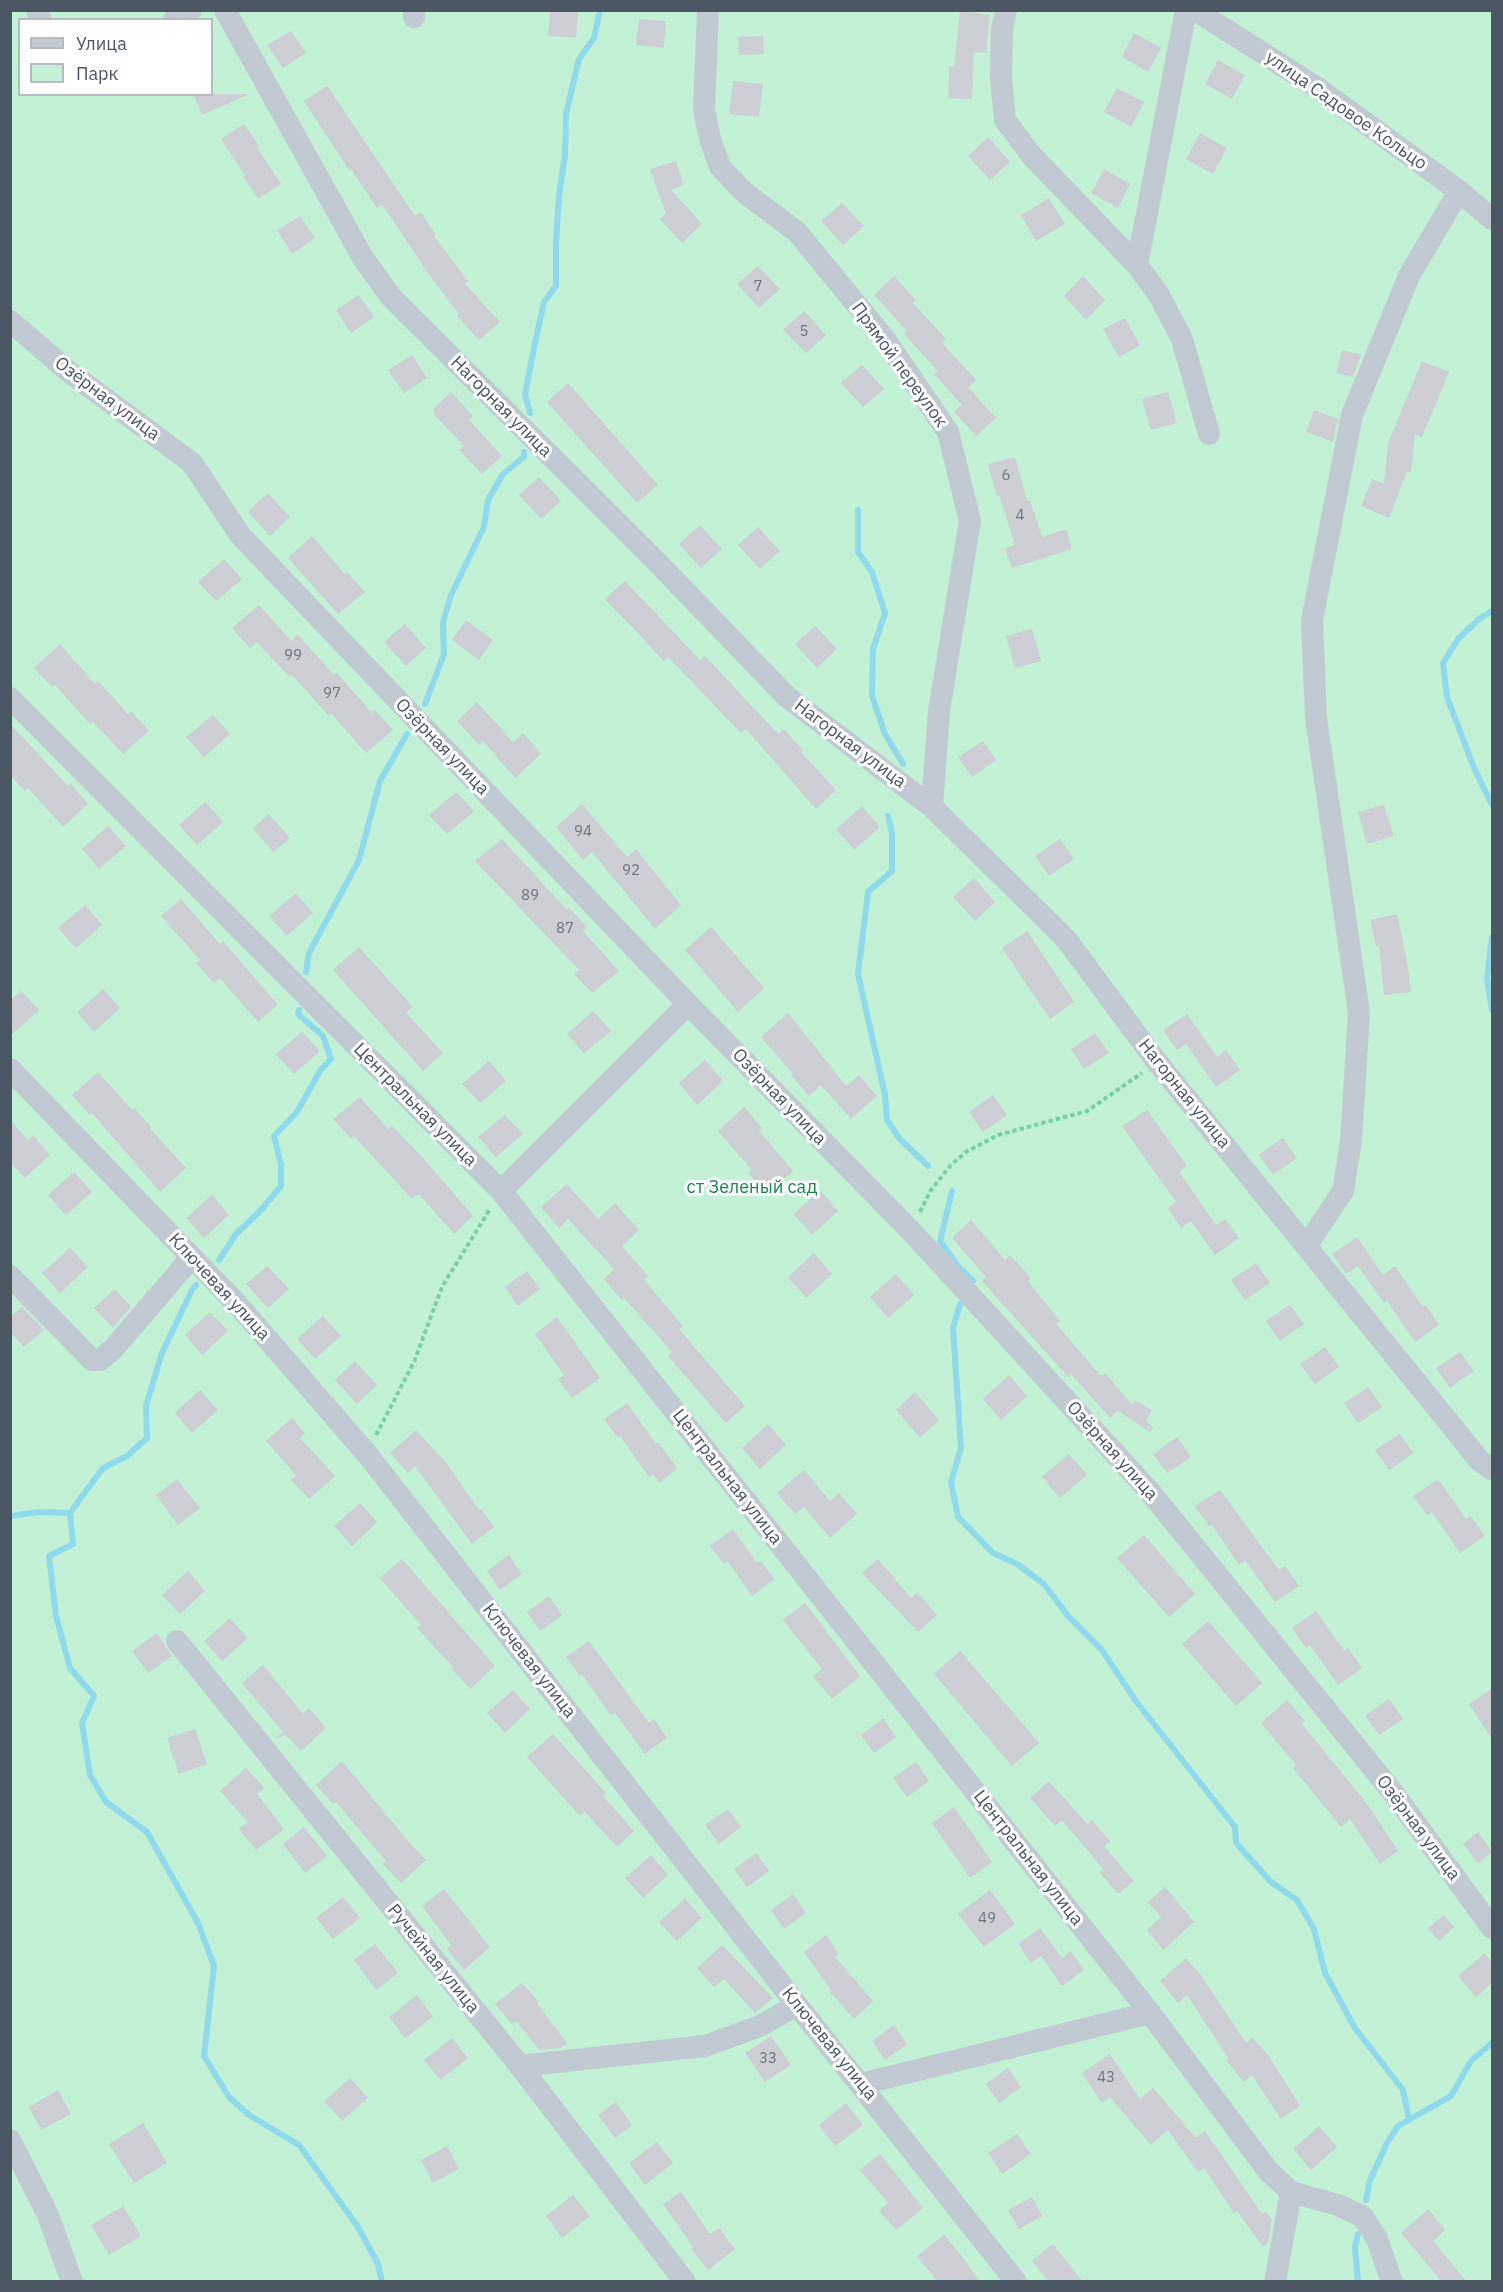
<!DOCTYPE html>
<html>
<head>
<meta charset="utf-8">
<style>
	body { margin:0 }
	#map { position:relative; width:1503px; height:2292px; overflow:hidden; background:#f5f3f3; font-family:"IBM Plex Sans",sans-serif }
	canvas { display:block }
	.frame { position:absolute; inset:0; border:12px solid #4a5661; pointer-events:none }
	.legend { position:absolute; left:18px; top:18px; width:195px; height:78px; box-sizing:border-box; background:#fff; border:2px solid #b7bbc0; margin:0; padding:8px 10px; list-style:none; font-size:18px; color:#4a5661 }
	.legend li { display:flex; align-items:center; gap:12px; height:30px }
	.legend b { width:30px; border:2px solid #b7bbc0 }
</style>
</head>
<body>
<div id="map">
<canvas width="1503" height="2292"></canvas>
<div class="frame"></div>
<ul class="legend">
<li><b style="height:8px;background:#c1cad2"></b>Улица</li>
<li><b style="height:16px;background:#c3f1d5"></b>Парк</li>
</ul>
</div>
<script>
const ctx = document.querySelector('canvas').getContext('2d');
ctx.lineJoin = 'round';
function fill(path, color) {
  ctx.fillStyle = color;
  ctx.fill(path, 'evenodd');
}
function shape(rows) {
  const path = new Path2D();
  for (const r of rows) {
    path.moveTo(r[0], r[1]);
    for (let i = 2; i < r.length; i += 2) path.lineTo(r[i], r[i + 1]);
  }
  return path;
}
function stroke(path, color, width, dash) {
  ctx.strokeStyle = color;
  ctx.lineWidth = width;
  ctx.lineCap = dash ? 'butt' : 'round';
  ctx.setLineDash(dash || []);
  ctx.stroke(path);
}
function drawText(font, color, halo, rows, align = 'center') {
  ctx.font = font + ' "IBM Plex Sans",sans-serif';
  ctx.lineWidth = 6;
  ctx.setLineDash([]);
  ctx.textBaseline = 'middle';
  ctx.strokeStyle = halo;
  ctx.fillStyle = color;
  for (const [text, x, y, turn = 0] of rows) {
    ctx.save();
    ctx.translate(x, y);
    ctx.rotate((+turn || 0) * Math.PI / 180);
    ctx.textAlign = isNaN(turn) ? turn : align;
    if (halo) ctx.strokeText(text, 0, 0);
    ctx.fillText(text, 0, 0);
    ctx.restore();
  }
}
fill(shape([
	[11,11,1492,11,1492,2281,11,2282],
	[20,20,212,20,212,94,20,94]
]), '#c3f1d5');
stroke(shape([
	[530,413,525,394,535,343,544,302,556,286,556,244,559,195,565,155,566,114,579,59,594,38,600,10],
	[858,510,858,552,872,572,885,613,873,649,872,696,885,734,903,764],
	[1492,611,1479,619,1458,639,1443,663,1447,697,1474,768,1492,805],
	[425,704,444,654,443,622,451,595,484,527,488,500,503,474,524,457,524,452],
	[888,816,892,833,892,871,868,892,858,974,885,1095,887,1120,899,1138,928,1166],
	[1492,937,1487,978,1492,1010],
	[306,972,309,953,359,860,380,781,407,734],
	[952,1191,940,1241,958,1266,973,1281],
	[219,1260,236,1234,261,1210,281,1186,281,1165,274,1136,297,1112,320,1071,331,1059,323,1036,298,1014,299,1010],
	[960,1304,953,1328,961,1448,951,1482,958,1517,993,1553,1017,1564,1044,1584,1068,1616,1102,1650,1135,1700,1235,1827,1236,1843,1271,1882,1297,1900,1314,1929,1325,1973,1355,2028,1403,2090,1409,2119],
	[70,1513,103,1468,127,1456,147,1438,146,1406,162,1353,192,1290,196,1285],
	[10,1516,40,1512,70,1513,73,1544,49,1556,56,1616,70,1668,94,1696,82,1723,90,1775,106,1802,147,1832,198,1923,214,1966,204,2056,229,2097,249,2115,299,2145,358,2227,378,2264,382,2282],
	[1366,2200,1370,2180,1387,2143,1398,2126,1451,2096,1471,2061,1492,2043],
	[1358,2282,1355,2247,1358,2234]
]), '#90daee', 6);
fill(shape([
	[550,10,578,12,576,38,548,36],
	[960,11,990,15,986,53,974,52,972,99,948,98,949,66,954,66],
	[639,19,666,21,664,48,636,45],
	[291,31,306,53,283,68,267,45],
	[1134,33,1161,48,1148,72,1122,57],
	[763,36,764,54,739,55,738,37],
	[1218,60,1245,75,1232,99,1205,84],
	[733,81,763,84,759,117,729,114],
	[327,86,415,216,421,212,436,235,434,236,468,281,465,284,500,322,479,340,457,316,459,314,427,272,382,204,377,208,351,169,349,170,304,101],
	[1117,88,1144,102,1131,127,1104,112],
	[193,94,249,94,202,115],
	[244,124,259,146,257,148,281,184,258,199,243,176,245,175,221,139],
	[1200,133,1227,148,1213,174,1186,159],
	[988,137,1010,162,990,180,968,156],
	[676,161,684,185,671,190,702,224,682,243,660,219,666,214,649,167,651,169],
	[1104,169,1130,184,1118,208,1091,193],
	[1049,198,1065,224,1036,241,1021,215],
	[842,203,864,226,843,245,821,221],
	[300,216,315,238,292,254,277,230],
	[758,266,780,289,759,308,737,284],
	[894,276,916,300,913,303,946,339,942,343,976,380,968,387,996,418,976,436,954,412,962,405,934,374,938,371,904,334,907,331,874,295],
	[1083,276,1105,300,1086,320,1064,296],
	[359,295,374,317,351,333,336,310],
	[804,311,826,335,806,353,783,330],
	[1125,318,1140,345,1119,357,1103,329],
	[1342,350,1361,355,1353,377,1336,373],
	[412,355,427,378,404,393,388,370],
	[1422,361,1449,372,1422,437,1415,434,1411,472,1407,472,1389,518,1361,506,1372,479,1384,484,1388,443],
	[862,365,884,389,863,407,841,383],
	[568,383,658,485,637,503,547,402],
	[451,392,473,416,469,420,502,456,482,474,459,450,464,446,434,414,434,408],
	[1168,392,1177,423,1151,430,1142,399],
	[1314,410,1338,419,1333,442,1306,432],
	[1015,457,1027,501,1030,501,1042,537,1066,529,1072,549,1012,568,1005,548,1015,545,999,495,997,496,988,464],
	[539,477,561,501,541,519,519,495],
	[268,493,290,517,270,536,248,512],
	[700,525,722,549,701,568,679,544],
	[758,527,780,551,760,569,738,545],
	[312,536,345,574,347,572,365,592,338,614,288,558],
	[224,559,242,579,216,601,198,582],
	[625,581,700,660,705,656,778,734,784,729,803,750,801,752,836,790,816,809,746,729,741,733,668,657,664,661,605,599],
	[259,605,291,641,298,635,334,675,337,673,372,713,375,710,393,730,366,753,331,713,328,715,292,675,289,677,257,642,250,648,232,628],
	[466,620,493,640,479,660,452,640],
	[405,624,426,648,406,666,384,642],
	[815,626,837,649,817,668,795,644],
	[1032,629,1041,661,1015,668,1006,636],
	[60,644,95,684,98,681,128,714,131,711,149,731,123,754,93,722,90,724,55,685,52,687,34,668],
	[477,702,513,742,523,733,541,754,515,778,483,741,479,745,457,721],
	[213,715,230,734,204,757,186,737],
	[10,724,68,786,71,784,88,804,63,827,28,788,25,791,10,775],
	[983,741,996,760,972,777,958,757],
	[456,792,474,811,447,834,429,815],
	[205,802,223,822,197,845,179,825],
	[582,804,627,857,636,849,681,905,655,929,592,852,583,860,556,827],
	[1384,805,1394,836,1367,844,1358,812],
	[862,806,880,827,854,850,836,829],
	[269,814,290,838,273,852,253,828],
	[108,826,126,846,99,869,82,849],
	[502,839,567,910,569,908,587,927,583,931,619,971,592,993,574,974,579,970,475,861],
	[1060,839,1074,859,1049,876,1035,856],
	[974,878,995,902,975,921,953,897],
	[296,893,313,913,287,936,269,916],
	[181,899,220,944,223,941,278,1005,258,1022,220,978,214,983,196,963,200,960,161,916],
	[85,905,102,925,76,948,58,928],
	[1397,914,1408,967,1411,992,1384,995,1379,945,1376,946,1370,920],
	[711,927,764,988,738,1012,685,950],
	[1027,931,1074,1002,1050,1019,1002,948],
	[359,947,413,1007,406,1013,443,1053,423,1071,333,970],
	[103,989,120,1008,94,1032,77,1012],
	[21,991,39,1010,10,1036,10,1000],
	[593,1011,611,1031,584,1053,567,1034],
	[788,1013,846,1086,859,1075,877,1096,851,1119,821,1085,809,1096,791,1075,793,1074,761,1037],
	[1187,1014,1217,1057,1226,1050,1240,1070,1216,1087,1186,1044,1177,1050,1163,1030],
	[302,1032,320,1051,294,1074,276,1054],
	[1095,1033,1109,1053,1084,1069,1071,1049],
	[705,1060,723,1081,697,1105,679,1083],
	[489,1061,506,1081,480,1103,462,1084],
	[98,1072,132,1110,134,1108,151,1127,150,1129,186,1168,160,1192,92,1113,90,1115,72,1095],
	[993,1095,1007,1115,983,1132,969,1112],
	[360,1097,388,1129,392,1126,422,1157,473,1216,454,1234,419,1194,412,1199,354,1136,351,1139,333,1119],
	[744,1107,762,1128,759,1131,793,1171,767,1194,748,1173,752,1170,718,1131],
	[1147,1110,1187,1166,1179,1172,1216,1225,1225,1219,1239,1238,1215,1255,1191,1221,1181,1228,1168,1208,1176,1202,1122,1126],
	[505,1115,523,1134,496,1157,478,1137],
	[10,1120,28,1140,33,1135,50,1155,25,1178,10,1162],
	[1283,1138,1297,1158,1273,1175,1259,1155],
	[74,1172,92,1192,66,1215,48,1195],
	[567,1184,598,1219,615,1203,639,1230,622,1246,648,1276,644,1280,683,1326,679,1329,745,1406,726,1423,668,1356,672,1352,624,1298,622,1300,604,1279,614,1269,568,1219,559,1228,541,1207],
	[820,1190,838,1211,812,1235,794,1214],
	[212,1195,229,1215,204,1238,186,1218],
	[971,1220,1005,1260,1010,1255,1031,1278,1028,1281,1060,1321,1056,1324,1101,1376,1105,1373,1132,1405,1135,1400,1152,1410,1146,1420,1153,1428,1150,1432,1118,1411,1110,1418,1071,1374,1068,1377,982,1281,986,1277,952,1238],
	[1357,1237,1383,1275,1395,1266,1423,1307,1426,1305,1439,1325,1415,1342,1387,1301,1384,1303,1358,1266,1346,1274,1332,1254],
	[70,1248,88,1267,60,1293,42,1273],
	[814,1253,832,1274,806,1298,788,1277],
	[1256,1263,1270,1283,1245,1300,1231,1280],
	[267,1266,289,1289,268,1308,246,1284],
	[527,1271,540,1289,518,1306,505,1287],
	[896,1274,914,1295,888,1318,870,1297],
	[115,1289,131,1307,113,1328,94,1308],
	[1290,1305,1304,1324,1280,1341,1266,1321],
	[22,1307,44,1330,24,1347,10,1332,10,1317],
	[210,1312,228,1331,202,1355,185,1335],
	[323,1316,341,1336,315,1359,297,1339],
	[557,1317,600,1378,572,1398,558,1379,564,1375,535,1334],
	[1325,1347,1339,1367,1315,1384,1300,1364],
	[1460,1352,1474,1371,1450,1388,1436,1368],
	[355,1361,377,1385,357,1404,335,1380],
	[1009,1375,1027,1396,1001,1420,983,1399],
	[1368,1387,1382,1407,1358,1423,1344,1403],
	[200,1390,218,1410,192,1433,175,1413],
	[915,1392,939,1420,920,1438,896,1410],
	[627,1403,656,1444,658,1442,677,1468,660,1483,653,1474,649,1477,620,1436,618,1438,604,1419],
	[292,1418,305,1433,300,1438,335,1476,309,1499,291,1480,296,1475,266,1441],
	[768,1424,786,1445,760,1469,742,1448],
	[416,1430,447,1464,479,1510,481,1509,494,1527,472,1544,415,1466,408,1473,390,1453],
	[1400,1434,1413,1453,1389,1470,1375,1450],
	[1177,1437,1191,1457,1167,1473,1153,1454],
	[1069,1454,1087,1475,1060,1498,1042,1477],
	[804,1470,830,1501,839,1493,857,1514,830,1538,804,1507,795,1514,777,1493],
	[177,1479,200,1508,178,1525,156,1495],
	[1438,1479,1466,1519,1471,1516,1485,1536,1460,1553,1432,1512,1427,1515,1413,1496],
	[1220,1490,1279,1570,1285,1566,1299,1586,1275,1602,1245,1560,1239,1565,1212,1525,1209,1526,1195,1506],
	[360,1503,377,1522,352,1546,334,1526],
	[733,1529,757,1563,761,1561,774,1579,752,1596,728,1561,724,1564,710,1546],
	[1144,1535,1195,1594,1169,1617,1117,1558],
	[509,1555,522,1574,500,1590,487,1571],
	[402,1559,495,1666,470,1689,452,1669,454,1668,417,1628,421,1625,380,1578],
	[878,1559,911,1598,917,1592,937,1615,918,1632,862,1573],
	[188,1571,205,1591,180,1614,162,1595],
	[549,1596,562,1615,540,1631,527,1612],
	[805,1603,860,1676,832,1699,813,1676,822,1669,783,1620],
	[1316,1611,1344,1651,1348,1648,1362,1668,1338,1685,1310,1645,1306,1648,1292,1628],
	[230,1618,248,1638,222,1661,204,1641],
	[1208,1621,1262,1683,1236,1706,1182,1644],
	[157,1633,172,1656,148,1673,132,1651],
	[589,1641,649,1723,654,1719,667,1738,645,1754,615,1713,611,1716,582,1674,580,1676,566,1657],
	[960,1651,1039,1743,1012,1766,934,1674],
	[263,1665,303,1714,309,1708,326,1728,301,1751,286,1735,275,1739,283,1732,242,1683],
	[1492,1688,1492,1739,1469,1704],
	[513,1690,530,1709,505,1733,487,1713],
	[1389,1699,1403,1719,1379,1735,1365,1716],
	[1287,1700,1305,1721,1302,1724,1368,1805,1398,1851,1380,1864,1350,1819,1341,1827,1293,1768,1296,1765,1261,1723],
	[883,1718,896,1737,874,1753,861,1735],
	[195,1729,207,1764,179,1774,167,1738],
	[553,1734,606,1793,603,1796,634,1831,617,1847,585,1812,580,1816,527,1757],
	[342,1761,408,1841,426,1860,401,1883,383,1864,386,1861,336,1802,333,1804,316,1785],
	[916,1762,929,1781,907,1797,893,1778],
	[246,1768,264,1788,257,1794,284,1829,256,1850,239,1829,248,1822,220,1791],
	[1049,1781,1087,1824,1092,1820,1110,1841,1104,1846,1134,1881,1118,1894,1100,1873,1104,1870,1062,1820,1055,1826,1030,1798],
	[954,1807,992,1862,970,1878,932,1823],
	[728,1809,741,1827,719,1844,705,1825],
	[304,1827,327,1856,305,1873,283,1844],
	[1478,1832,1492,1852,1478,1863,1463,1844],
	[756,1853,769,1871,747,1887,734,1869],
	[651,1855,668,1875,643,1898,625,1878],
	[1165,1887,1194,1922,1163,1950,1147,1930,1161,1917,1148,1902],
	[444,1889,490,1947,464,1970,447,1949,451,1945,422,1906],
	[990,1890,1015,1924,984,1947,958,1914],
	[793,1894,806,1913,784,1929,771,1910],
	[343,1897,360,1918,333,1939,316,1918],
	[685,1899,702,1918,677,1941,659,1922],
	[1444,1915,1454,1927,1439,1941,1428,1928],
	[1040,1928,1062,1958,1071,1951,1084,1970,1062,1986,1041,1956,1031,1963,1018,1944],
	[826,1935,839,1954,835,1957,873,2001,854,2019,829,1991,831,1990,804,1952],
	[375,1944,398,1973,376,1990,354,1960],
	[722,1945,773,1998,755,2013,724,1979,714,1987,697,1968],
	[1485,1953,1492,1963,1492,1983,1476,1997,1458,1976],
	[1186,1958,1200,1974,1246,2043,1252,2037,1270,2058,1300,2106,1281,2119,1252,2075,1244,2082,1226,2060,1228,2058,1187,1995,1178,2003,1160,1981],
	[522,1983,538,2001,536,2002,567,2043,561,2048,539,2050,516,2021,512,2024,495,2004],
	[417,1995,433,2017,405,2038,389,2017],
	[894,2025,907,2044,885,2060,872,2041],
	[771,2036,791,2065,765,2082,745,2053],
	[452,2038,468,2058,440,2080,424,2060],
	[1110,2054,1140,2099,1153,2088,1196,2138,1205,2131,1262,2214,1266,2211,1272,2220,1268,2243,1263,2247,1237,2211,1234,2213,1204,2168,1198,2172,1168,2130,1151,2145,1110,2097,1102,2103,1082,2073],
	[1008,2068,1021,2087,999,2103,986,2084],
	[350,2078,368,2098,342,2121,324,2101],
	[58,2090,71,2114,41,2130,29,2107],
	[616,2102,632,2125,615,2138,598,2115],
	[846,2103,863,2125,835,2146,819,2125],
	[143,2123,167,2163,134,2183,109,2144],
	[1319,2126,1337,2147,1311,2170,1293,2149],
	[1017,2134,1031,2154,1002,2174,988,2153],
	[657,2142,673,2163,645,2185,629,2163],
	[447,2146,459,2169,433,2183,421,2160],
	[880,2154,923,2208,896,2230,879,2210,888,2203,860,2170],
	[681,2192,710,2234,719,2228,735,2249,708,2270,691,2249,693,2247,663,2204],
	[573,2195,590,2216,562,2238,546,2216],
	[1032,2197,1042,2216,1019,2229,1008,2210],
	[123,2206,141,2236,109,2255,91,2225],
	[1428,2209,1445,2230,1433,2241,1467,2282,1442,2282,1401,2233],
	[944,2235,961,2255,980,2282,938,2282,917,2256],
	[1053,2244,1083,2282,1049,2282,1032,2261]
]), '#cdcfd5');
stroke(shape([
	[920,1212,931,1190,951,1165,966,1152,998,1135,1087,1111,1142,1073],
	[376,1435,414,1362,442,1287,490,1209]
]), '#7ad0a6', 4, [4.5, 3]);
stroke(shape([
	[37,10,41,20],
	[225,10,363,258,391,297,656,561,786,696,932,807,1066,939,1157,1062,1480,1461,1492,1469],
	[414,10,414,17],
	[708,10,704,110,710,139,720,167,745,193,797,232,884,338,948,432,970,521,939,711,932,807],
	[1006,10,1002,29,1001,78,1005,120,1032,156,1137,265,1159,295,1182,339,1209,434],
	[1195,10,1316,87,1459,191,1492,219],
	[174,20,191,10],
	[1137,265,1186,10],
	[10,321,68,371,192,463,240,535,688,1004,911,1231,1151,1493,1394,1794,1492,1928],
	[10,698,501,1191,1150,2013,1269,2172,1291,2192,1338,2205,1363,2217,1377,2239,1392,2282],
	[10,1069,237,1304,367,1454,797,2005,1016,2282],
	[501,1191,688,1004],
	[1307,1245,1343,1191,1351,1141,1359,1013,1316,718,1312,620,1352,415,1409,276,1459,191],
	[10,1276,92,1360,100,1360,113,1349,192,1257],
	[177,1641,520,2066,685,2282],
	[520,2066,705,2046,760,2026,797,2005],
	[861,2084,1150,2013],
	[10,2140,48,2215,72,2282],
	[1275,2282,1291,2192]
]), '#c1cad2', 22);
drawText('15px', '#6b747e', null, [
	["7",758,287],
	["5",804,332],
	["6",1006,476],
	["4",1020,516],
	["99",293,656],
	["97",332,694],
	["94",583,832],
	["92",631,871],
	["89",530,896],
	["87",565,929],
	["49",987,1919],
	["33",768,2059],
	["43",1106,2078]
]);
drawText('18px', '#4a5661', '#fff', [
	["улица Садовое Кольцо",1346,111,35],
	["Прямой переулок",899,365,54],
	["Озёрная улица",107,399,37],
	["Нагорная улица",501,407,45],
	["Нагорная улица",850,744,37],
	["Озёрная улица",442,747,46],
	["Нагорная улица",1184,1094,51],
	["Озёрная улица",779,1097,46],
	["Центральная улица",415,1105,45],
	["Ключевая улица",219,1287,47],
	["Озёрная улица",1112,1451,48],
	["Центральная улица",727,1477,52],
	["Ключевая улица",529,1661,52],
	["Озёрная улица",1418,1828,53],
	["Центральная улица",1028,1858,52],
	["Ручейная улица",433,1959,51],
	["Ключевая улица",829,2044,51]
]);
drawText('18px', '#17864f', '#fff', [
	["ст Зеленый сад",752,1188]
]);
</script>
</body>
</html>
